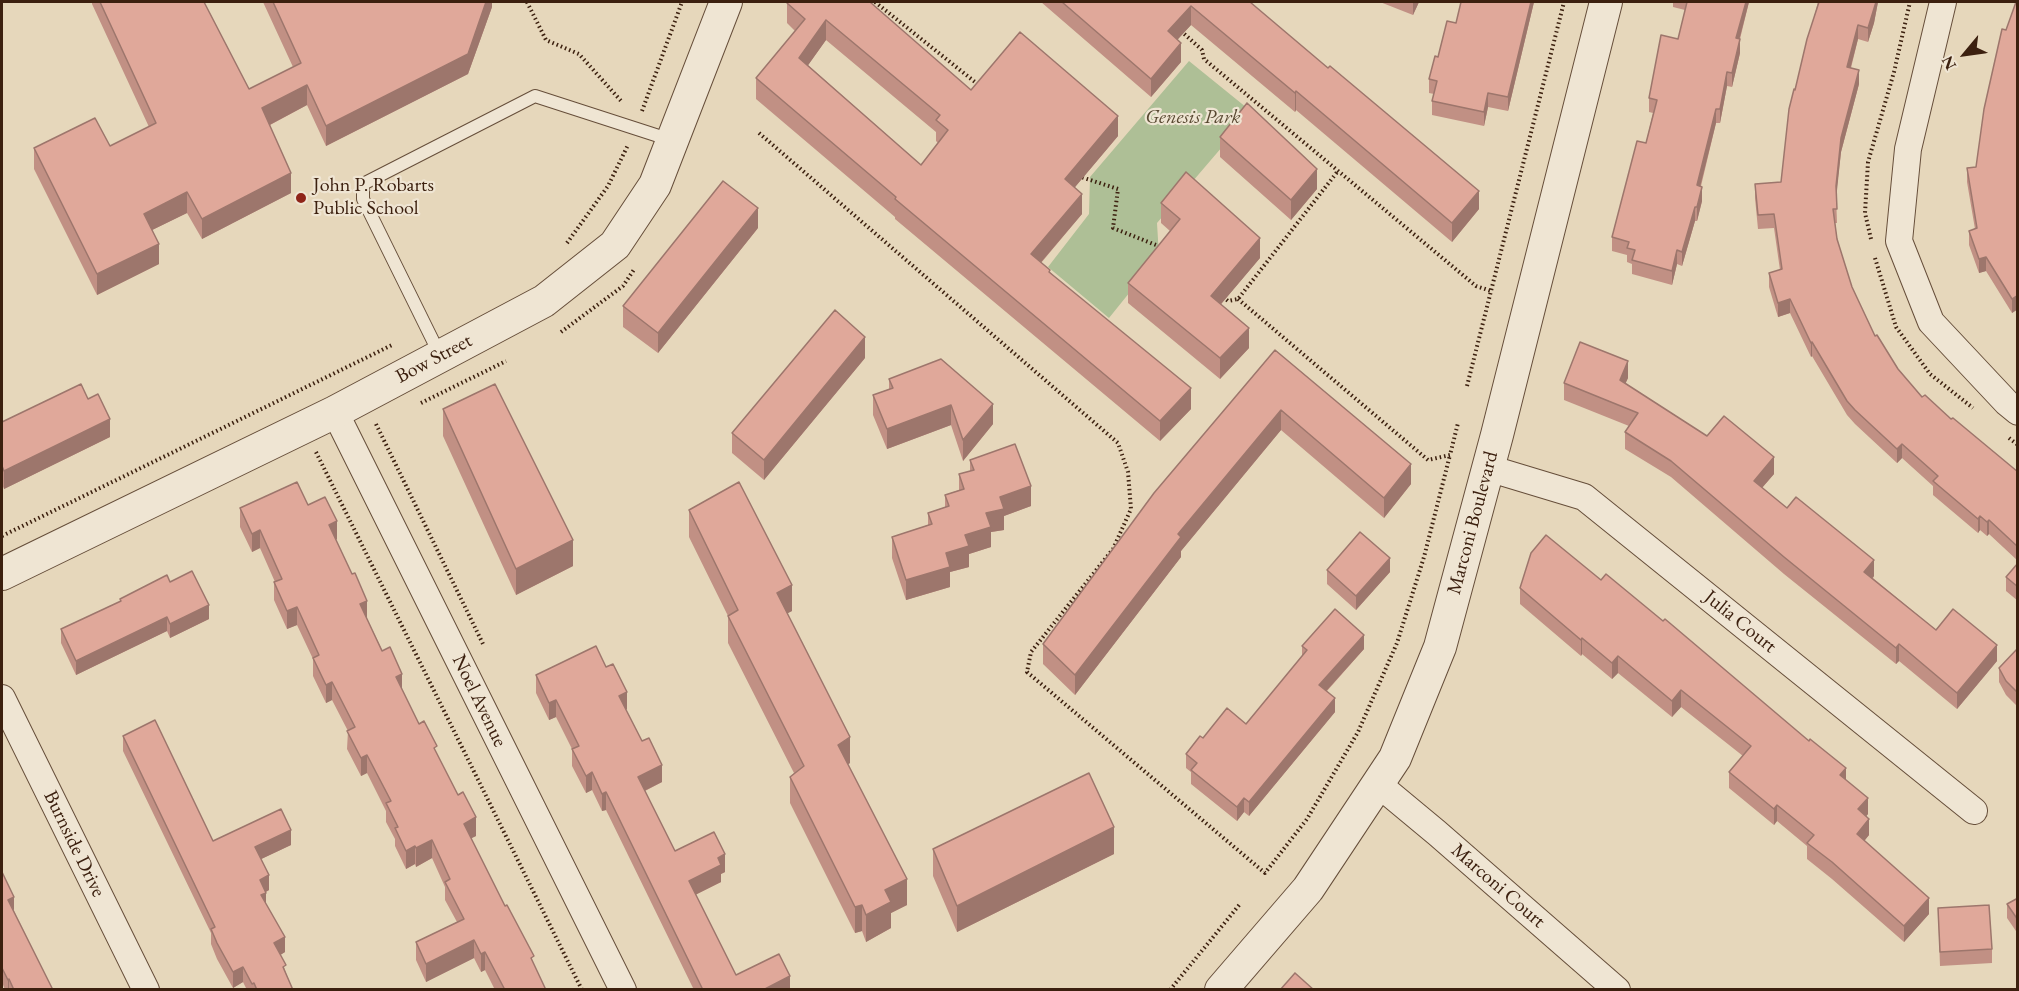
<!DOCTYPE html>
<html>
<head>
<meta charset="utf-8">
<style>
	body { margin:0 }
	#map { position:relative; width:2019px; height:991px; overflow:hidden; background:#e6d7bb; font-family:"EB Garamond",serif }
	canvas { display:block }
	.frame { position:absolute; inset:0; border:3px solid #3c200f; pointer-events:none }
	.north { position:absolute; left:1935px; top:24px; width:60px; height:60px; -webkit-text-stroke:4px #efe5d3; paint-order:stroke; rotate:241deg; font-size:16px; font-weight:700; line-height:24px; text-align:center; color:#3c200f }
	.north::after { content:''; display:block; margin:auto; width:21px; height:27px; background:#3c200f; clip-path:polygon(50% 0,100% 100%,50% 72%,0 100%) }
</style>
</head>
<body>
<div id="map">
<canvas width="2019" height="991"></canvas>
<div class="frame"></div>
<div class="north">N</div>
</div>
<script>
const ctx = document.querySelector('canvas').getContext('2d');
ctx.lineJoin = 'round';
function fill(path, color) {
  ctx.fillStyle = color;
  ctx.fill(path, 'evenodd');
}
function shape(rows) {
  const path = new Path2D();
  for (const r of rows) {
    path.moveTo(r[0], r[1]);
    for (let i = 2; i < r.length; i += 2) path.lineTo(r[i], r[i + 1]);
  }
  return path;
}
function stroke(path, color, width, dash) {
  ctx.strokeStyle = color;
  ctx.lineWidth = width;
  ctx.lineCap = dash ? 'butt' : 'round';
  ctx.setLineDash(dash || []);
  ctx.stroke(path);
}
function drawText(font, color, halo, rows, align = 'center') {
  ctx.font = font + ' "EB Garamond",serif';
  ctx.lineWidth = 4.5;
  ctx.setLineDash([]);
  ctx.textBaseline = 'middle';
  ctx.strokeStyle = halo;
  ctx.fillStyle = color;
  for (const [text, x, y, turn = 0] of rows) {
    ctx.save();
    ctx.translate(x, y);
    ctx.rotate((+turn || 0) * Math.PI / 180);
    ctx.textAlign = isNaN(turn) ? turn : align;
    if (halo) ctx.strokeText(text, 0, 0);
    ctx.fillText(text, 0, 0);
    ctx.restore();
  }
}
fill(shape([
	[1189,61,1252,112,1157,223,1159,256,1109,318,1048,267,1089,214,1090,177]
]), '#aebf96');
const service = shape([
	[440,355,363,199,363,184,535,96,671,140]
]);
const minor = shape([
	[1943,2,1908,149,1899,241,1931,322,2007,403,2018,412],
	[335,412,623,990],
	[1488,468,1584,497,1974,811],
	[2,698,146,990],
	[1378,784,1437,833,1617,990]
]);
const tertiary = shape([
	[2,574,335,412,544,301,615,245,655,185,726,2],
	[1221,990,1308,889,1395,758,1440,647,1497,435,1606,2]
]);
stroke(service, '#664e3a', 14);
stroke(minor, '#664e3a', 28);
stroke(tertiary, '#664e3a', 34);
stroke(shape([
	[527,2,546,40,579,54,622,102],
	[875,2,980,86],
	[1181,31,1202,50,1204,59,1476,286,1491,291],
	[642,111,682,2],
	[759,133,1118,443,1128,472,1131,509,1113,549,1031,652,1027,672,1265,873,1307,819,1358,732,1397,643,1424,557,1450,455],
	[1078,176,1118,189,1113,228,1161,247],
	[1871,239,1865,213,1868,162,1894,72,1910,2],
	[567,243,608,186,628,145],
	[1875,258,1896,327,1930,374,1973,408],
	[1223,297,1228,301,1238,299,1338,171],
	[1238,299,1428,460,1450,455,1458,423],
	[561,332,623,286,635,268],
	[1467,386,1564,2],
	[421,403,506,361],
	[376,424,484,646],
	[2009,438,2018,445],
	[316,452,582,990],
	[2,536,392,345],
	[1170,990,1240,904]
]), '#3c200f', 4, [1.5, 3]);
stroke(service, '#efe5d3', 12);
stroke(minor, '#efe5d3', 26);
stroke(tertiary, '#efe5d3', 32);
fill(shape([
	[92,2,204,2,249,89,293,67,263,2,492,2,492,7,468,74,326,146,307,105,270,125,291,193,202,239,187,213,152,230,159,264,97,295,34,169,34,148,110,146,149,127,92,4],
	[788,2,971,90,1118,136,1075,187,1082,214,1041,263,1050,272,1191,409,1160,441,895,219,895,217,756,99,756,78,795,31,787,23,787,3],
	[826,40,936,132,936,141,938,143,921,165,808,65],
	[1041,2,1250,2,1479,209,1452,242,1296,110,1295,112,1191,25,1177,40,1181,62,1151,97],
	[1380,2,1419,2,1413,15],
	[1461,2,1534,2,1508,111,1488,107,1484,126,1432,115,1432,101,1434,94,1429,93,1429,79,1438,57,1456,23],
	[1673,2,1749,2,1740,39,1740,53,1732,87,1727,86,1720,123,1716,123,1701,186,1702,201,1697,221,1695,221,1682,266,1677,264,1672,285,1632,274,1632,264,1627,262,1627,255,1612,251,1612,237,1646,143,1653,113,1649,112,1649,98,1678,39,1685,10,1673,7],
	[1818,2,1878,2,1874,23,1868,42,1858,39,1851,68,1859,84,1841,152,1836,195,1837,223,1835,223,1837,239,1852,287,1875,336,1898,369,1922,397,2018,472,2018,561,1989,534,1987,536,1980,530,1978,533,1933,495,1933,486,1902,458,1897,463,1855,424,1847,415,1812,356,1811,357,1790,313,1778,317,1769,287,1769,273,1780,270,1774,228,1758,229,1755,198,1755,184,1781,182,1795,90],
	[2018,2,2018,309,2012,313,1986,271,1979,273,1969,245,1969,231,1975,229,1967,182,1967,168,1976,167,2006,30],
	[1220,137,1317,189,1291,220,1220,157],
	[1161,203,1260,258,1221,304,1249,348,1220,379,1128,303,1128,283,1170,231,1161,223],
	[758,228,658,353,623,327,623,306],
	[1275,350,1411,484,1384,518,1281,430,1181,551,1181,557,1075,695,1043,664,1043,644],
	[865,358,764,480,732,453,732,433],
	[1628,378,1625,383,1707,436,1774,474,1762,488,1787,508,1874,576,1873,578,1936,630,1997,661,1957,709,1899,661,1896,664,1784,574,1671,477,1625,449,1625,432,1629,426,1564,400,1564,383],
	[889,379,993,424,963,461,951,425,887,449,873,415,873,395,889,389],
	[88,399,110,437,4,489,2,484,2,422],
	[443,409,573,566,516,595,443,436],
	[970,460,1031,506,1004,516,1004,530,991,532,991,547,969,554,969,567,950,572,950,587,906,600,892,558,892,537,928,525,928,513,945,507,945,495,959,490,959,474,970,471],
	[308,505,337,539,336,540,367,619,419,724,437,754,476,836,471,838,546,990,495,990,485,970,481,972,474,958,426,982,416,960,416,942,457,922,445,900,445,887,432,858,416,867,415,864,406,869,395,846,395,839,386,822,386,811,367,773,361,776,347,749,348,731,332,700,326,703,313,676,313,659,297,625,287,629,274,600,274,582,275,582,260,548,252,552,240,527,240,508],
	[689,510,792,611,787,613,850,763,848,764,907,905,891,913,891,928,866,942,862,931,855,933,790,803,790,777,794,773,728,643,728,616,689,537],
	[2018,563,2018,601,2006,591,2006,577],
	[1327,570,1390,572,1356,610,1327,584],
	[1601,580,1846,780,1868,814,1866,816,1869,835,1864,841,1929,914,1904,942,1832,879,1807,859,1807,846,1777,821,1774,825,1729,788,1729,772,1743,756,1681,707,1672,717,1618,673,1612,679,1582,654,1581,656,1520,604,1520,588],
	[170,582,209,619,170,638,167,631,76,675,61,643,61,629,120,602,120,599],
	[1302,646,1364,649,1327,691,1335,712,1249,816,1244,812,1237,821,1191,784,1191,772,1186,768,1186,754,1203,738,1246,724,1302,656],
	[2018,648,2018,707,2006,695,1999,682,1999,668],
	[536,675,627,709,626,710,662,782,645,791,675,851,725,872,721,874,721,882,695,895,736,975,790,990,694,990,606,810,602,811,592,790,586,793,572,766,572,749,556,717,549,720,536,693],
	[123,736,213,841,291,845,261,859,269,890,266,892,266,904,285,952,280,955,286,973,293,990,247,990,243,982,233,988,217,959,211,944,211,933,123,751],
	[933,849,1114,854,957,932,933,876],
	[2,872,14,911,53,990,5,990,2,982],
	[2018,898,2018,934,2007,918,2007,904],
	[1938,908,1992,949,1992,963,1940,966]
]), '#c19084');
fill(shape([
	[486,2,492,2,492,7,468,74,326,146,326,126],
	[1413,2,1419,2,1413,15],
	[1531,2,1534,2,1508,111,1508,97],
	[1746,2,1749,2,1736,52,1736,38],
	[1876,2,1878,2,1874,23,1868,42,1868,28],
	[1191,6,1191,25,1168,50,1168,31],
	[826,20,826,40,799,78,799,58],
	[1858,25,1858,39,1847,81,1847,67],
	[1740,39,1740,53,1732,87,1732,73],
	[1181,43,1181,62,1151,97,1151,79],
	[1859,70,1859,84,1841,152,1836,200,1836,186,1841,138],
	[1727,72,1727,86,1720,123,1720,109],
	[307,85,307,105,262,129,262,108],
	[1296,91,1296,110,1295,112,1295,93],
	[1488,93,1488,107,1484,126,1484,112],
	[1716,109,1716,123,1697,199,1697,185],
	[1118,116,1118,136,1065,199,1065,179],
	[1317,169,1317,189,1291,220,1291,200],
	[291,173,291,193,202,239,202,219],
	[1702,187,1702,201,1697,221,1697,207],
	[1479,191,1479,209,1452,242,1452,223],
	[187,192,187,213,144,234,144,214],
	[1082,194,1082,214,1031,274,1031,254],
	[1695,207,1695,221,1682,266,1682,252],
	[758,208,758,228,658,353,658,333],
	[1260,238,1260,258,1211,316,1211,296],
	[159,244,159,264,97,295,97,274],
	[1677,250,1677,264,1672,285,1672,271],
	[1986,257,1986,271,1979,273,1979,259],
	[2018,295,2018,309,2012,313,2012,299],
	[1790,299,1790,313,1778,317,1778,303],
	[1249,328,1249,348,1220,379,1220,358],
	[865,337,865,358,764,480,764,460],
	[1812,342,1812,356,1811,357,1811,343],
	[1628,361,1628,378,1620,396,1620,380],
	[1191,388,1191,409,1160,441,1160,421],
	[993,404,993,424,963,461,963,440],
	[951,405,951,425,887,449,887,429],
	[1281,410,1281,430,1181,551,1181,557,1075,695,1075,675,1178,534],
	[110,419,110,437,4,489,4,471],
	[1902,444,1902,458,1897,463,1897,449],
	[1774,457,1774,474,1754,497,1754,481],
	[1411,464,1411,484,1384,518,1384,498],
	[1031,486,1031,506,1004,516,1004,530,991,532,991,547,969,554,969,567,950,572,950,587,906,600,906,580,946,553,965,535,1000,497],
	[1980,516,1980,530,1978,533,1978,519],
	[1989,520,1989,534,1987,536,1987,522],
	[337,521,337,539,329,543,329,525],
	[260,530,260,548,252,552,252,534],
	[573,540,573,566,516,595,516,569],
	[1390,558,1390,572,1356,610,1356,596],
	[1874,560,1874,576,1864,588,1864,572],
	[792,585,792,611,777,619,777,593],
	[367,601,367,619,360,623,360,604],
	[209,605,209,619,170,638,170,624],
	[297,607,297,625,287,629,287,611],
	[167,617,167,631,76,675,76,661],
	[1364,635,1364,649,1319,699,1319,685],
	[1582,638,1582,654,1581,656,1581,640],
	[1899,644,1899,661,1896,664,1896,648],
	[1997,645,1997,661,1957,709,1957,693],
	[1618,656,1618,673,1612,679,1612,663],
	[402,674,402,693,396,677],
	[332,682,332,700,326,703,326,685],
	[1681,690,1681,707,1672,717,1672,701],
	[627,692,627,709,619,713,619,696],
	[1335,698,1335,712,1249,816,1249,802],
	[556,700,556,717,549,720,549,703],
	[850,737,850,763,838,771,838,745],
	[367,755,367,773,361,776,361,758],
	[662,765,662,782,638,794,638,777],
	[1846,768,1846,785,1840,775],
	[592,772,592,790,586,793,586,776],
	[606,792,606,810,602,811,602,794],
	[1244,798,1244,812,1237,821,1237,807],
	[1868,798,1868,814,1858,826,1858,809],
	[1777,805,1777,821,1774,825,1774,809],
	[476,817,476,836,464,842,464,824],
	[1869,819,1869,835,1857,850,1857,834],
	[1114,827,1114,854,957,932,957,906],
	[291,830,291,845,255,862,255,847],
	[432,840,432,858,416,867,416,848],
	[415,846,415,864,406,869,406,851],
	[725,854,725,872,721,874,721,882,689,898,689,881,718,858],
	[269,875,269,890,260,895,260,880],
	[907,879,907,905,891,913,891,928,866,942,866,915,885,890],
	[266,893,266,908,261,895],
	[14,897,14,911,8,900],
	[1929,898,1929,914,1904,942,1904,926],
	[862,905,862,931,855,933,855,907],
	[285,937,285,952,274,959,274,943],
	[474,940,474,958,426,982,426,964],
	[485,952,485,970,481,972,481,954],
	[243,967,243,982,233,988,233,972],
	[790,976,790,990,763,990],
	[9,979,9,990,8,990,8,980]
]), '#9d766c');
const building = shape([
	[100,2,204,2,249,89,301,63,273,2,486,2,468,54,326,126,307,85,262,108,291,173,202,219,187,192,144,214,159,244,97,274,34,148,95,118,110,146,156,123,100,2],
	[788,2,870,2,971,90,1020,32,1118,116,1065,179,1082,194,1031,254,1050,270,1049,272,1191,388,1160,421,895,199,896,197,756,78,805,19,787,3,788,2],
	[826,20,940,115,936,120,948,130,921,165,799,58,826,20],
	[1062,2,1250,2,1328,68,1330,66,1479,191,1452,223,1296,91,1295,93,1191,6,1168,31,1181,43,1151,79,1062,2],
	[1461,2,1531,2,1508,97,1488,93,1484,112,1432,101,1437,81,1429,79,1435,56,1438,57,1447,21,1456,23,1461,2],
	[1687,2,1746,2,1736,38,1740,39,1732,73,1727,72,1720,109,1716,109,1697,185,1702,187,1697,207,1695,207,1682,252,1677,250,1672,271,1632,260,1635,250,1627,248,1629,242,1612,237,1637,141,1646,143,1657,100,1649,98,1661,35,1678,39,1687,2],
	[1819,2,1876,2,1868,28,1858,25,1847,67,1859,70,1841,138,1836,186,1837,209,1833,209,1837,239,1852,287,1875,336,1877,335,1898,369,1922,397,1925,395,1951,419,1953,418,2018,472,2018,547,1989,520,1987,522,1980,516,1978,519,1933,481,1938,476,1902,444,1897,449,1855,410,1847,401,1812,342,1811,343,1790,299,1778,303,1769,273,1782,269,1774,214,1758,215,1755,184,1781,182,1789,109,1794,89,1795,90,1807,39,1819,2],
	[2016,2,2018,2,2018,295,2012,299,1986,257,1979,259,1969,231,1977,228,1967,168,1976,167,1984,109,2002,29,2006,30,2016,2],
	[1247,103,1317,169,1291,200,1220,137,1247,103],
	[1186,172,1260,238,1211,296,1249,328,1220,358,1128,283,1180,219,1161,203,1186,172],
	[723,181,758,208,658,333,623,306,723,181],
	[835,310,865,337,764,460,732,433,835,310],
	[1580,342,1628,361,1620,380,1707,436,1724,416,1774,457,1754,481,1787,508,1796,497,1874,560,1864,572,1936,630,1953,609,1997,645,1957,693,1899,644,1896,648,1784,557,1671,461,1625,432,1638,413,1564,383,1580,342],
	[1275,350,1411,464,1384,498,1281,410,1178,534,1181,537,1075,675,1043,644,1154,493,1275,350],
	[941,359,993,404,963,440,951,405,887,429,873,395,893,388,889,379,941,359],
	[81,384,88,399,98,394,110,419,4,471,2,466,2,422,81,384],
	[495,384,573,540,516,569,443,409,495,384],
	[1015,444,1031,486,1000,497,1004,509,986,513,991,527,965,535,969,546,946,553,950,567,906,580,892,537,932,524,928,513,949,506,945,495,964,489,959,474,974,470,970,460,1015,444],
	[297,482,308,505,325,497,337,521,329,525,352,574,355,573,367,601,360,604,382,651,390,647,402,674,396,677,419,724,424,721,437,746,434,748,458,795,463,792,476,817,464,824,505,906,507,905,534,956,531,958,546,990,505,990,485,952,481,954,474,940,426,964,416,942,464,919,445,882,450,879,432,840,416,848,415,846,406,851,395,828,398,827,386,803,391,801,367,755,361,758,347,731,355,727,332,682,326,685,313,658,319,655,297,607,287,611,274,582,282,579,260,530,252,534,240,508,297,482],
	[739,482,792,585,777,593,850,737,838,745,907,879,885,890,891,902,866,915,862,905,855,907,790,777,804,766,728,616,738,610,689,510,739,482],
	[1360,532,1390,558,1356,596,1327,570,1360,532],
	[1546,535,1601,580,1606,574,1663,621,1665,619,1809,741,1810,739,1846,768,1840,775,1868,798,1858,809,1869,819,1857,834,1929,898,1904,926,1832,862,1807,843,1814,835,1777,805,1774,809,1729,772,1751,746,1681,690,1672,701,1618,656,1612,663,1582,638,1581,640,1520,588,1531,553,1546,535],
	[2018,563,2018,587,2006,577,2018,563],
	[192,571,209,605,170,624,167,617,76,661,61,629,121,601,120,599,167,575,170,582,192,571],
	[1335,609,1364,635,1319,685,1335,698,1249,802,1244,798,1237,807,1191,770,1197,763,1186,754,1200,736,1203,738,1227,708,1246,724,1307,650,1302,646,1335,609],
	[596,646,606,667,613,664,627,692,619,696,642,741,649,738,662,765,638,777,675,851,714,832,725,854,718,858,721,865,689,881,736,975,779,954,790,976,763,990,703,990,606,792,602,794,592,772,586,776,572,749,579,746,556,700,549,703,536,675,596,646],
	[2018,648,2018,693,2006,681,1999,668,2018,648],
	[155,720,213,841,281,809,291,830,255,847,269,875,260,880,266,893,261,895,285,937,274,943,286,965,283,967,293,990,257,990,254,983,252,984,243,967,233,972,217,943,211,929,215,927,123,736,155,720],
	[1089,773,1114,827,957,906,933,849,1089,773],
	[2,872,14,897,8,900,53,990,14,990,9,979,8,980,2,968,2,872],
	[2018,898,2018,920,2007,904,2018,898],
	[1989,905,1992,949,1940,952,1938,908,1989,905],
	[1295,973,1314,990,1280,990,1295,973]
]);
fill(building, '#e0a89a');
stroke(building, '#9d766c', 1.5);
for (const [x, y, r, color] of [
	[301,198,6,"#8f2418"]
]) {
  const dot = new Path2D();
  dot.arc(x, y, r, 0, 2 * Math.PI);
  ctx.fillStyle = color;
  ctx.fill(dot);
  stroke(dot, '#efe5d3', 2);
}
drawText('italic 20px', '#584831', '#efe5d3', [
	["Genesis Park",1193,118]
]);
drawText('20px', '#3c200f', '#efe5d3', [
	["John P. Robarts",313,186],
	["Public School",313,209]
], 'left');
drawText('20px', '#3c200f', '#efe5d3', [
	["Bow Street",434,359,-28],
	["Marconi Boulevard",1473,523,-75],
	["Julia Court",1740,622,39],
	["Noel Avenue",479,701,64],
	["Burnside Drive",74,844,64],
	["Marconi Court",1498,886,41]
]);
</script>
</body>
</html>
